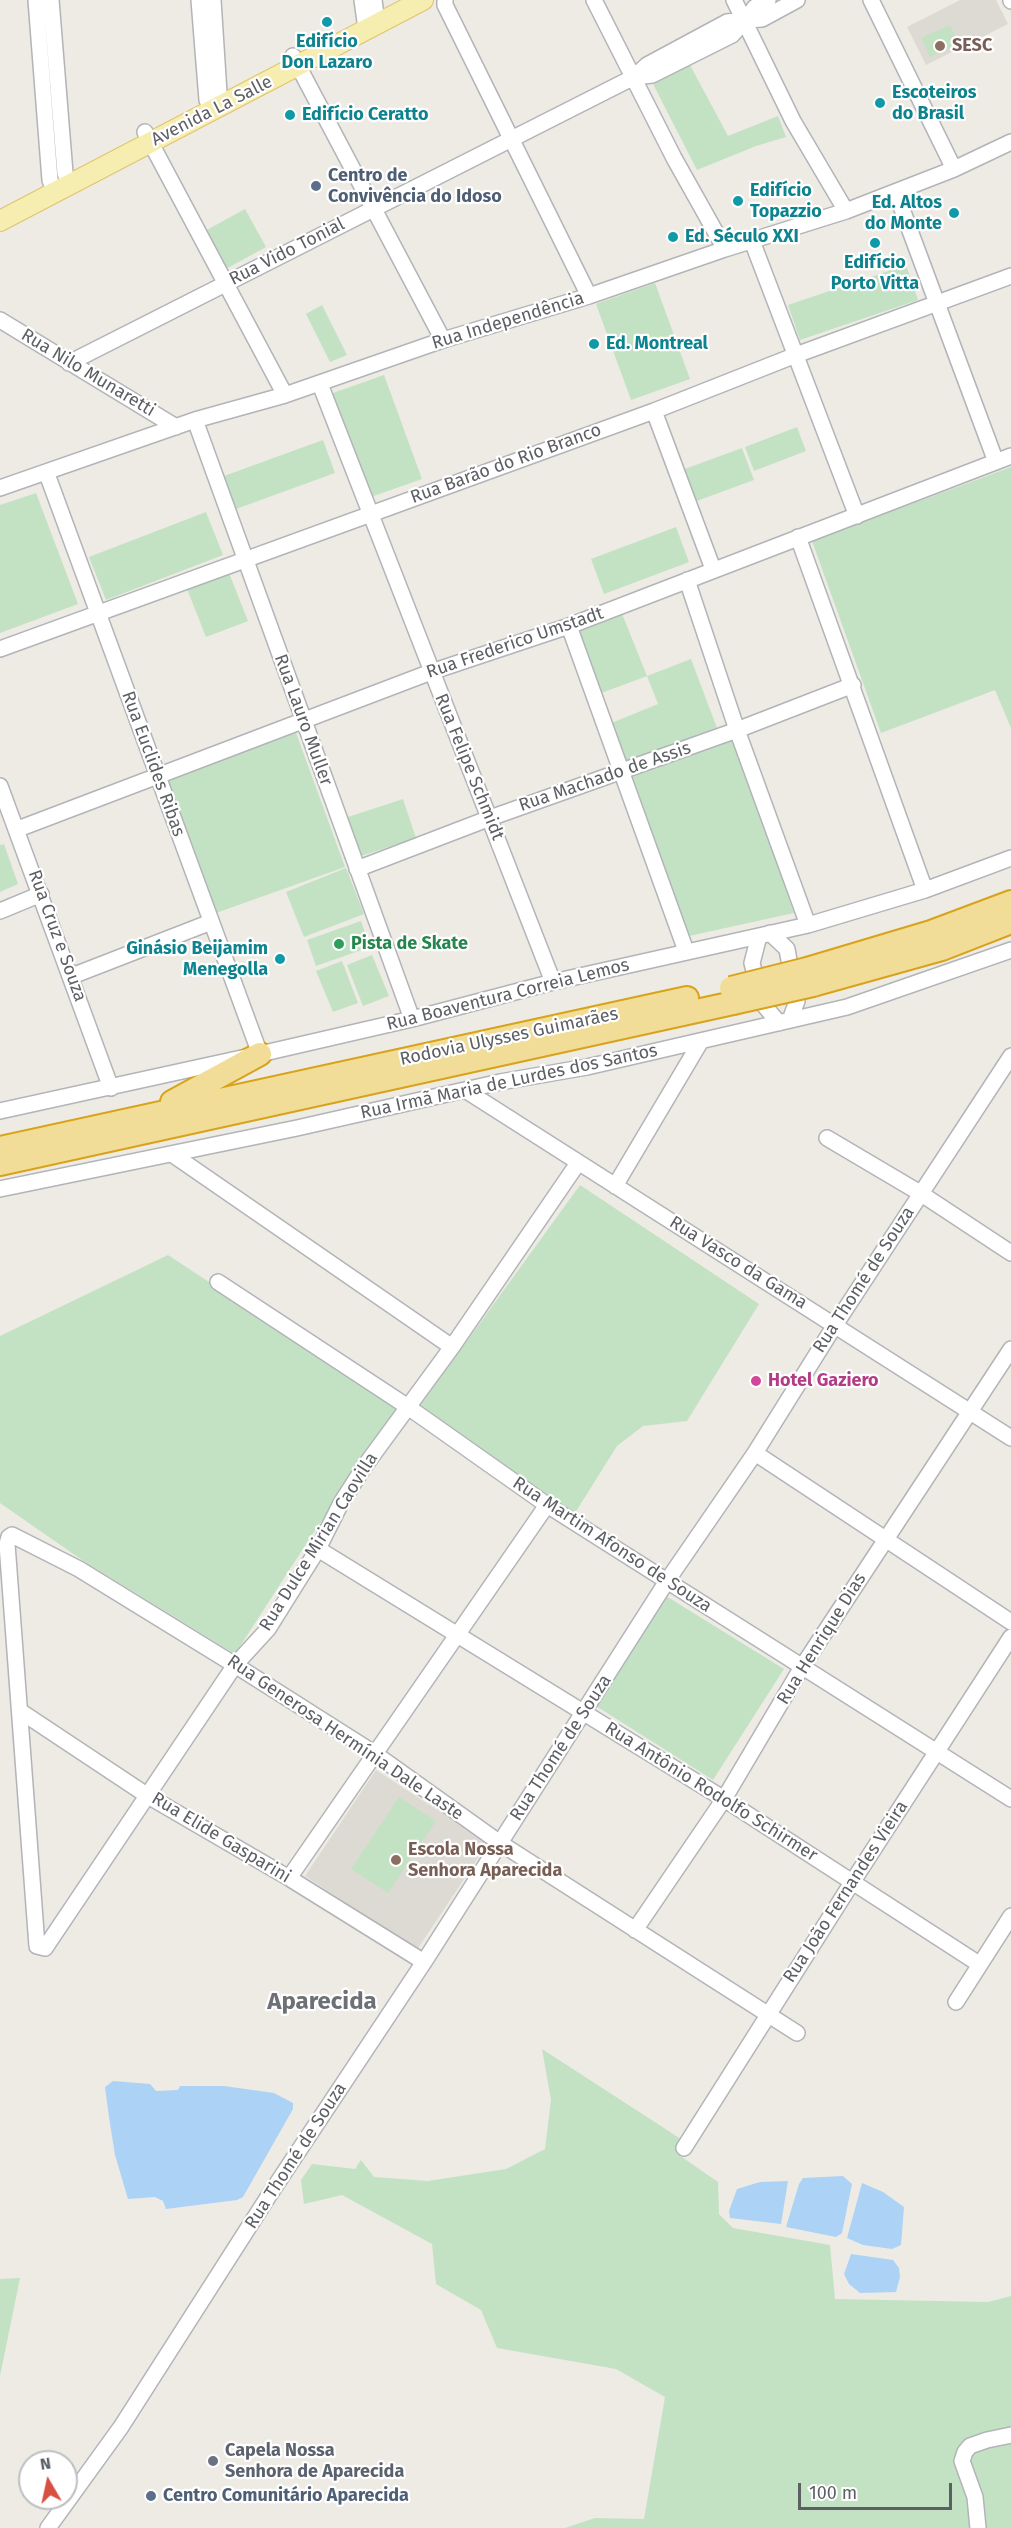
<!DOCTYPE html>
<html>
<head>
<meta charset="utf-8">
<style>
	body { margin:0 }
	#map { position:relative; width:1011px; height:2528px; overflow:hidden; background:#edebe4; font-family:"Fira Sans",sans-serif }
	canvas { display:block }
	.north { position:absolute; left:18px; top:2450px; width:60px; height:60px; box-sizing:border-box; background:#fff; border:2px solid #bebfc1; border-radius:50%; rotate:351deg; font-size:16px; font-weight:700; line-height:24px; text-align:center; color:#5c5f63 }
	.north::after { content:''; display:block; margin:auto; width:21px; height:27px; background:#d65141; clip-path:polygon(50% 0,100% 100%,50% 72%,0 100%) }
	.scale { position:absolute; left:798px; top:2483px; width:154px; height:27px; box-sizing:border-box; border:3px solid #5c5f63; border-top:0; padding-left:8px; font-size:18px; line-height:21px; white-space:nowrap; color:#5c5f63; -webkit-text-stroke:4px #fff; paint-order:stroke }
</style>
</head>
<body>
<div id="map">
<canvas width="1011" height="2528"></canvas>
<div class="north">N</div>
<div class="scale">100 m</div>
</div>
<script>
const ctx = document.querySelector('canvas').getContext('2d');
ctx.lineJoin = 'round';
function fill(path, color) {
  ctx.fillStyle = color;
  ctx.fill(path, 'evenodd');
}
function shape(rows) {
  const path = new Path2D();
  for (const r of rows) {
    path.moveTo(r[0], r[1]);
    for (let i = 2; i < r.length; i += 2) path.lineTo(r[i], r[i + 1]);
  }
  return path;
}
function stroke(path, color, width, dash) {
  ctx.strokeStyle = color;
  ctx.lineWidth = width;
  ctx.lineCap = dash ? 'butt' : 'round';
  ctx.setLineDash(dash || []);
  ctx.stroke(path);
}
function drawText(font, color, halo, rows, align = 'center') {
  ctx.font = font + ' "Fira Sans",sans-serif';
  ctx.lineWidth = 4.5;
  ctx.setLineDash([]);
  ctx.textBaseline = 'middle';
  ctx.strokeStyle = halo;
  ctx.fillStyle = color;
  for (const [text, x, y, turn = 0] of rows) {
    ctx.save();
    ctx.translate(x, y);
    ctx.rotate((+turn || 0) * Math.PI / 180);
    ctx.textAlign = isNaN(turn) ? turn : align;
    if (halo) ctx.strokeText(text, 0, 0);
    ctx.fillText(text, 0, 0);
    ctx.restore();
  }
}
fill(shape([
	[960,0,996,0,1008,24,926,65,907,27],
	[376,1770,488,1843,417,1950,305,1876]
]), '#dddad3');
fill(shape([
	[950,25,959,44,930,57,921,38],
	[690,65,728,136,778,116,786,137,756,146,697,170,653,84],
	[245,209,266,247,224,270,203,232],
	[906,265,918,300,800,340,788,305],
	[655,283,690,379,631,400,596,304],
	[322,305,347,355,330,362,306,314],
	[384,375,422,479,368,498,330,394],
	[797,427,806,451,754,471,745,447],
	[323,440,335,473,236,509,224,476],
	[742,448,754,480,694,502,682,470],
	[1011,467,1011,728,995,690,881,733,812,541],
	[36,493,78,604,0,633,0,505],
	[206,512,223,555,106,600,89,557],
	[676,527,689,562,604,594,591,559],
	[229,573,248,621,206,637,187,589],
	[621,611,647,676,691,659,717,728,624,763,609,724,658,704,647,676,599,694,573,629],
	[295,730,345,867,216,913,167,776],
	[734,740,794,913,689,936,632,775],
	[403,799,416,838,361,856,348,817],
	[4,844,18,884,0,892,0,845],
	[346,868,364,914,304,937,286,892],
	[361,921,370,947,316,966,307,940],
	[372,955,389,996,363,1006,347,965],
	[342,961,358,1003,333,1012,316,971],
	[580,1185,759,1304,687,1421,643,1426,617,1446,575,1513,419,1407],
	[168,1255,400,1408,310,1538,235,1654,82,1560,0,1503,0,1336],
	[666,1596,784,1669,713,1780,596,1706],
	[399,1797,436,1821,388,1893,351,1869],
	[542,2049,684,2141,676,2153,718,2182,719,2214,733,2228,830,2245,835,2299,988,2302,1011,2296,1011,2528,565,2528,595,2518,644,2519,665,2397,616,2369,497,2348,481,2310,436,2284,432,2244,342,2195,304,2204,301,2180,312,2164,355,2169,361,2160,374,2177,428,2181,506,2169,545,2149,551,2100],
	[20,2278,0,2376,0,2279]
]), '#c3e2c4');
fill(shape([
	[113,2081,150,2084,156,2091,178,2090,180,2086,224,2086,274,2093,293,2103,293,2109,243,2197,237,2200,166,2209,163,2201,155,2197,128,2199,115,2155,109,2117,105,2087],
	[843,2176,852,2184,842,2233,836,2237,786,2227,799,2184,803,2178],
	[788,2181,781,2224,730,2218,729,2211,737,2189,760,2182],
	[862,2183,883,2192,904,2207,901,2245,892,2249,863,2245,847,2238],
	[851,2254,893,2260,899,2268,900,2277,896,2292,860,2293,849,2284,844,2274]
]), '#acd3f5');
const minor = shape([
	[36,0,50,180,55,193],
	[51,0,65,173,69,184],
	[199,0,207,100,212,111],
	[213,0,219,93,224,105],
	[362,0,366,29],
	[374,0,377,23],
	[445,0,445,5,589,296],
	[594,0,674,158,725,249],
	[734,0,793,121,846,211],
	[871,0,954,169],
	[1011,0,1011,1],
	[293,56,443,340],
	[634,77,652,75,732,35,745,20,762,19,797,0],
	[145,132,285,395],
	[896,193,996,462],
	[752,241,857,516],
	[0,320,176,427],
	[69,363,634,77,647,65,727,22,745,20,755,7,768,0],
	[320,384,553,982],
	[654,411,713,569],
	[195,420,412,1019],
	[47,474,260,1054],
	[0,488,195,420,285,395,443,340,589,296,725,249,846,211,954,169,1011,142],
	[798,537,925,890],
	[687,580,737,730,808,925],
	[569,626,686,951],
	[0,649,654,411,796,355,1011,276],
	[0,786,111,1088],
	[18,829,431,672,569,626,1011,456],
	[357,869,490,818,737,730,853,685],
	[0,911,41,894],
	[770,933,787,949,788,955,797,1001,790,1020],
	[759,936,752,963,762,1003,779,1023],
	[72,976,211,922],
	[465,1090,1011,1438],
	[0,1111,260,1054,412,1019,553,982,808,925,925,890,1011,858],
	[827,1138,920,1193,1011,1253],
	[172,1154,452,1347],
	[578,1163,452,1347,364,1467,341,1503,318,1549,268,1629,235,1665,45,1948,37,1946,7,1544,9,1537,12,1535,79,1569,235,1665,374,1753,500,1843,797,2033],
	[615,1186,701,1041],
	[0,1189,297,1128,500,1082,587,1067,847,1007,1011,950],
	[218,1282,408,1407,547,1505,1011,1799],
	[755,1453,1011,1622],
	[318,1549,724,1799,979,1964],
	[20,1711,148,1796,289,1878,424,1962],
	[289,1878,547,1505],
	[635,1930,724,1799,802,1667,1011,1349],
	[956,2002,1011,1916],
	[684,2148,853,1881,1011,1637],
	[48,2528,121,2427,268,2197,424,1962,667,1581,755,1453,835,1325,1011,1056],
	[978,2528,975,2497,962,2461,965,2452,970,2446,987,2440,1011,2435]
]);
const major = shape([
	[0,221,423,0]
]);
const highway = shape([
	[807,969,931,932,1011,902],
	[813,985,942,949,1011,922],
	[172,1102,260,1054],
	[0,1148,687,998],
	[0,1164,733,1003]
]);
stroke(minor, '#b2b4b8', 18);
stroke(major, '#e2c369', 22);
stroke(highway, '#d8a219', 26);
stroke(minor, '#fff', 15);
stroke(major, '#f6edb0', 20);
stroke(highway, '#f1dd97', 22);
const highwayBridge = shape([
	[731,988,807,969],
	[733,1003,813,985]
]);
stroke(highwayBridge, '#d8a219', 26, []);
stroke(highwayBridge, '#f1dd97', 22);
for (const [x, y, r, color] of [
	[327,22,6,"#0f9aa8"],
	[940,46,6,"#8d6e63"],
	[880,103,6,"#0f9aa8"],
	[290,115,6,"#0f9aa8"],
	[316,186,6,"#5c6f8a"],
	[738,201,6,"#0f9aa8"],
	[954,213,6,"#0f9aa8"],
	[673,237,6,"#0f9aa8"],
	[875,243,6,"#0f9aa8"],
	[594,344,6,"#0f9aa8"],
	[339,944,6,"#2e9e5b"],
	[280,959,6,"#0f9aa8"],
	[756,1381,6,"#d1479c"],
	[396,1860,6,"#8d6e63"],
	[213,2461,6,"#6b7280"],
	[151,2496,6,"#5c6f8a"]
]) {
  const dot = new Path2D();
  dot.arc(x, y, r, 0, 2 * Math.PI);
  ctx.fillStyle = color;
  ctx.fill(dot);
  stroke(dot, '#fff', 2);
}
drawText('bold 18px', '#0d838f', '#fff', [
	["Edifício",327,42,"center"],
	["Don Lazaro",327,63,"center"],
	["Escoteiros",892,93],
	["do Brasil",892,114],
	["Edifício Ceratto",302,115],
	["Edifício",750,191],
	["Topazzio",750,212],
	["Ed. Altos",942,203,"right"],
	["do Monte",942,224,"right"],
	["Ed. Século XXI",685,237],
	["Edifício",875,263,"center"],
	["Porto Vitta",875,284,"center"],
	["Ed. Montreal",606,344],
	["Ginásio Beijamim",268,949,"right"],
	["Menegolla",268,970,"right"]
], 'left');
drawText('bold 18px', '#785e54', '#fff', [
	["SESC",952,46],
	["Escola Nossa",408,1850],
	["Senhora Aparecida",408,1871]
], 'left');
drawText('18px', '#5c5f63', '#fff', [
	["Avenida La Salle",212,111,-27],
	["Rua Vido Tonial",287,252,-27],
	["Rua Independência",508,321,-17],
	["Rua Nilo Munaretti",88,373,31],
	["Rua Barão do Rio Branco",506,464,-20],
	["Rua Frederico Umstadt",515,643,-19],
	["Rua Lauro Muller",303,720,70],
	["Rua Euclides Ribas",153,764,70],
	["Rua Felipe Schmidt",469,767,68],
	["Rua Machado de Assis",605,777,-19],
	["Rua Cruz e Souza",57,936,70],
	["Rua Boaventura Correia Lemos",508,995,-14],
	["Rodovia Ulysses Guimarães",509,1037,-12],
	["Rua Irmã Maria de Lurdes dos Santos",509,1082,-12],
	["Rua Vasco da Gama",738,1263,32],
	["Rua Thomé de Souza",864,1280,-57],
	["Rua Dulce Mirian Caovilla",319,1542,-58],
	["Rua Martim Afonso de Souza",612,1545,33],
	["Rua Henrique Dias",822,1639,-58],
	["Rua Generosa Hermínia Dale Laste",345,1738,34],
	["Rua Thomé de Souza",561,1748,-57],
	["Rua Antônio Rodolfo Schirmer",711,1792,32],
	["Rua Elide Gasparini",221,1838,31],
	["Rua João Fernandes Vieira",846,1892,-57],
	["Rua Thomé de Souza",296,2156,-57]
]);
drawText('bold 18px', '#4e5e75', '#fff', [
	["Centro de",328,176],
	["Convivência do Idoso",328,197],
	["Centro Comunitário Aparecida",163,2496]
], 'left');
drawText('bold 18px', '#27864d', '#fff', [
	["Pista de Skate",351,944]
], 'left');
drawText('bold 18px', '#b23c85', '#fff', [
	["Hotel Gaziero",768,1381]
], 'left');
drawText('bold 18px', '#5b616d', '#fff', [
	["Capela Nossa",225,2451],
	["Senhora de Aparecida",225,2472]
], 'left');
drawText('bold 24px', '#6d7175', '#fff', [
	["Aparecida",322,2002]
]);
</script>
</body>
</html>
